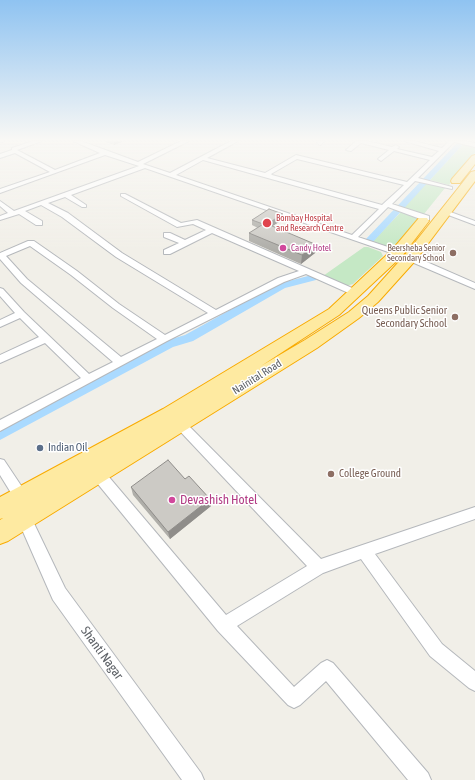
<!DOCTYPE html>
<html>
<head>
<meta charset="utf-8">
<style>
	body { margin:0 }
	canvas { display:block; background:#f1efe8 }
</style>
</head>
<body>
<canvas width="475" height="780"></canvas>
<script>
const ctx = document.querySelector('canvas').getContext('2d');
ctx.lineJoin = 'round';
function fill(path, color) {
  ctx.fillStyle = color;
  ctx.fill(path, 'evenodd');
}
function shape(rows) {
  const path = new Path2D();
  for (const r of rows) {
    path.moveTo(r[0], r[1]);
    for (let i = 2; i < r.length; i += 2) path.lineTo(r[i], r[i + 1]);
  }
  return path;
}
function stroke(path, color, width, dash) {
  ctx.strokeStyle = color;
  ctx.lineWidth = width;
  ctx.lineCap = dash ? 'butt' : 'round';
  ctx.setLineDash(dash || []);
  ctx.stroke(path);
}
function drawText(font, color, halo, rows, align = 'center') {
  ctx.font = font + ' "Asap Condensed",sans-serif';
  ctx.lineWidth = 3;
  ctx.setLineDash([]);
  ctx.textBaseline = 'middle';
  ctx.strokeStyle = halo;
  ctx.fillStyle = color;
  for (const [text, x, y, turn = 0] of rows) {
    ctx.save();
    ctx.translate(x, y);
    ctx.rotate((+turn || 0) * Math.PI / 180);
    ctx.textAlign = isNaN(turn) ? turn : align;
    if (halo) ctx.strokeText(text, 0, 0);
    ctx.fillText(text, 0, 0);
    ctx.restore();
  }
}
fill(shape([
	[463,144,475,147,475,153,449,185,430,180],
	[425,183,445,188,424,214,403,208],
	[401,212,419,218,393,249,372,242],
	[364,247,368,247,381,252,383,256,353,284,346,286,323,276]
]), '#c5e8c5');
fill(shape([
	[459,141,466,141,372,243,366,243,364,241,366,239,459,141],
	[312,275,316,276,317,278,316,280,285,288,193,341,173,347,0,440,0,427,165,341,185,335,277,284,312,275]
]), '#aadaff');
const minor = shape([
	[33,141,42,141,17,150,55,170,100,153,73,141,81,141,138,162,181,141,189,141,143,164,170,173,231,141,238,141,207,158,265,173,296,155,407,182,430,160,394,151,381,161,378,159,379,158,389,150,361,143,351,151,346,150,356,141,367,141,392,147,396,145,399,147,397,149,432,157,439,151,404,141,414,141,442,148,449,141,465,141,475,143,475,147,454,142,418,178,452,187,452,189,415,181,392,204,429,216,429,220,423,220,388,207,358,237,400,251,400,255,397,255,145,168,71,195,86,205,86,207,82,207,65,197,48,203,68,213,122,253,216,310,278,278,299,271,212,233,170,254,164,254,164,250,179,243,164,237,164,233,170,233,185,240,206,230,193,224,177,227,121,196,121,194,125,194,181,223,197,220,359,291,360,293,359,295,353,295,306,274,284,282,167,341,0,431,0,420,81,378,45,343,0,363,0,355,39,337,20,318,0,327,0,320,15,313,0,296,0,288,3,289,24,312,89,374,113,362,21,283,0,259,0,253,28,241,34,241,77,271,119,304,165,335,208,313,116,257,62,217,41,205,25,211,42,221,42,225,36,225,19,214,0,220,0,216,8,213,0,206,0,201,14,211,139,166,105,155,0,193,0,189,50,172,15,153,0,158,0,154,12,150,12,148,33,141],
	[297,159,404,185,382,205,272,175,271,174,297,159],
	[203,160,379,209,352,235,176,175,203,160],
	[30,246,71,275,113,308,157,339,121,357,27,279,6,256,30,246],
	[319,141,325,141,320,145,317,143,319,141],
	[445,210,475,221,475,225,443,213,441,212,445,210],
	[407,256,413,256,475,283,475,289,407,260,407,256],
	[180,419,184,421,321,559,475,507,475,519,375,554,442,644,475,671,475,691,469,688,430,656,361,559,323,573,237,626,294,687,321,663,327,660,333,663,428,773,431,780,408,780,326,681,300,705,294,708,288,705,218,631,93,478,92,474,93,470,98,468,103,470,226,615,307,566,176,427,174,424,176,421,180,419],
	[0,459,4,460,26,493,28,497,26,501,21,503,16,501,0,475,0,459],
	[24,511,29,513,65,588,201,773,204,780,182,780,53,600,17,518,19,513,24,511]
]);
const trunk = shape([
	[475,155,475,164,460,183,452,183,451,181,452,179,472,156,475,155],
	[475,171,475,181,415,261,378,302,359,318,317,348,8,541,0,544,0,520,3,518,0,519,0,497,163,409,329,309,392,250,419,218,427,218,429,221,402,256,339,315,261,366,305,340,349,312,368,296,405,255,471,172,475,171]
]);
stroke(minor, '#b5b8bc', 2);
stroke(trunk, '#f9ab00', 2);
fill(minor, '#fff');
fill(trunk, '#feeaa1');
const rail = shape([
	[0,142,4,141]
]);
stroke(rail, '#b6b7b8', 2.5);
stroke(rail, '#fff', 1.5, [5]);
fill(shape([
	[103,141,124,141,114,145],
	[252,220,282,220,272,226,315,253,301,264,249,241,249,233,258,228,252,225],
	[185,479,210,499,211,506,170,539,133,495,131,487]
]), '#afaea9');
fill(shape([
	[114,141,124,141,114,145],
	[283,214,282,220,265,231,266,225],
	[317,245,315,253,301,264,302,255],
	[210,499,211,506,170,539,168,532]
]), '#8f8d8a');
const building = shape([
	[269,209,283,214,267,224,265,223,263,224,252,220,269,209],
	[265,223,317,245,302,255,249,233,265,223],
	[168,460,185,479,189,476,210,499,168,532,131,487,168,460]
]);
fill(building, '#cccac5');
stroke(building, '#8f8d8a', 1);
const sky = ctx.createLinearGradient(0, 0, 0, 250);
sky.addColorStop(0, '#8fc3f1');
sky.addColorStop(0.56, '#f9f8f5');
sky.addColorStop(1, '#f9f8f500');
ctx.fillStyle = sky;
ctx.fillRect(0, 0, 475, 250);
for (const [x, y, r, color] of [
	[267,223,5,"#e0444e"],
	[283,248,4,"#d1479c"],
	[453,253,4,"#8d6e63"],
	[455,317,4,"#8d6e63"],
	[40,448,4,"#5c6f8a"],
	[331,474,4,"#8d6e63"],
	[172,500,4,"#d1479c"]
]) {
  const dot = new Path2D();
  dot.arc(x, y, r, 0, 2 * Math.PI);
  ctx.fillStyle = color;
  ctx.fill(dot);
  stroke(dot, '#fff', 1.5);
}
drawText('9px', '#be3a42', '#fff', [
	["Bombay Hospital",276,218],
	["and Research Centre",276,228]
], 'left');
drawText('9px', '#b23c85', '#fff', [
	["Candy Hotel",291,248]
], 'left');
drawText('9px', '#785e54', '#fff', [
	["Beersheba Senior",445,248],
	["Secondary School",445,258]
], 'right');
drawText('11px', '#785e54', '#fff', [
	["Queens Public Senior",447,311],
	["Secondary School",447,324],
	["College Ground",339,474,"left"]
], 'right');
drawText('11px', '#5f6368', '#fff', [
	["Nainital Road",257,377,-32]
]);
drawText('11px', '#4e5e75', '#fff', [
	["Indian Oil",48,448]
], 'left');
drawText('13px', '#b23c85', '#fff', [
	["Devashish Hotel",180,500]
], 'left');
drawText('13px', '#5f6368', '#fff', [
	["Shanti Nagar",102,653,54]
]);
</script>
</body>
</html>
